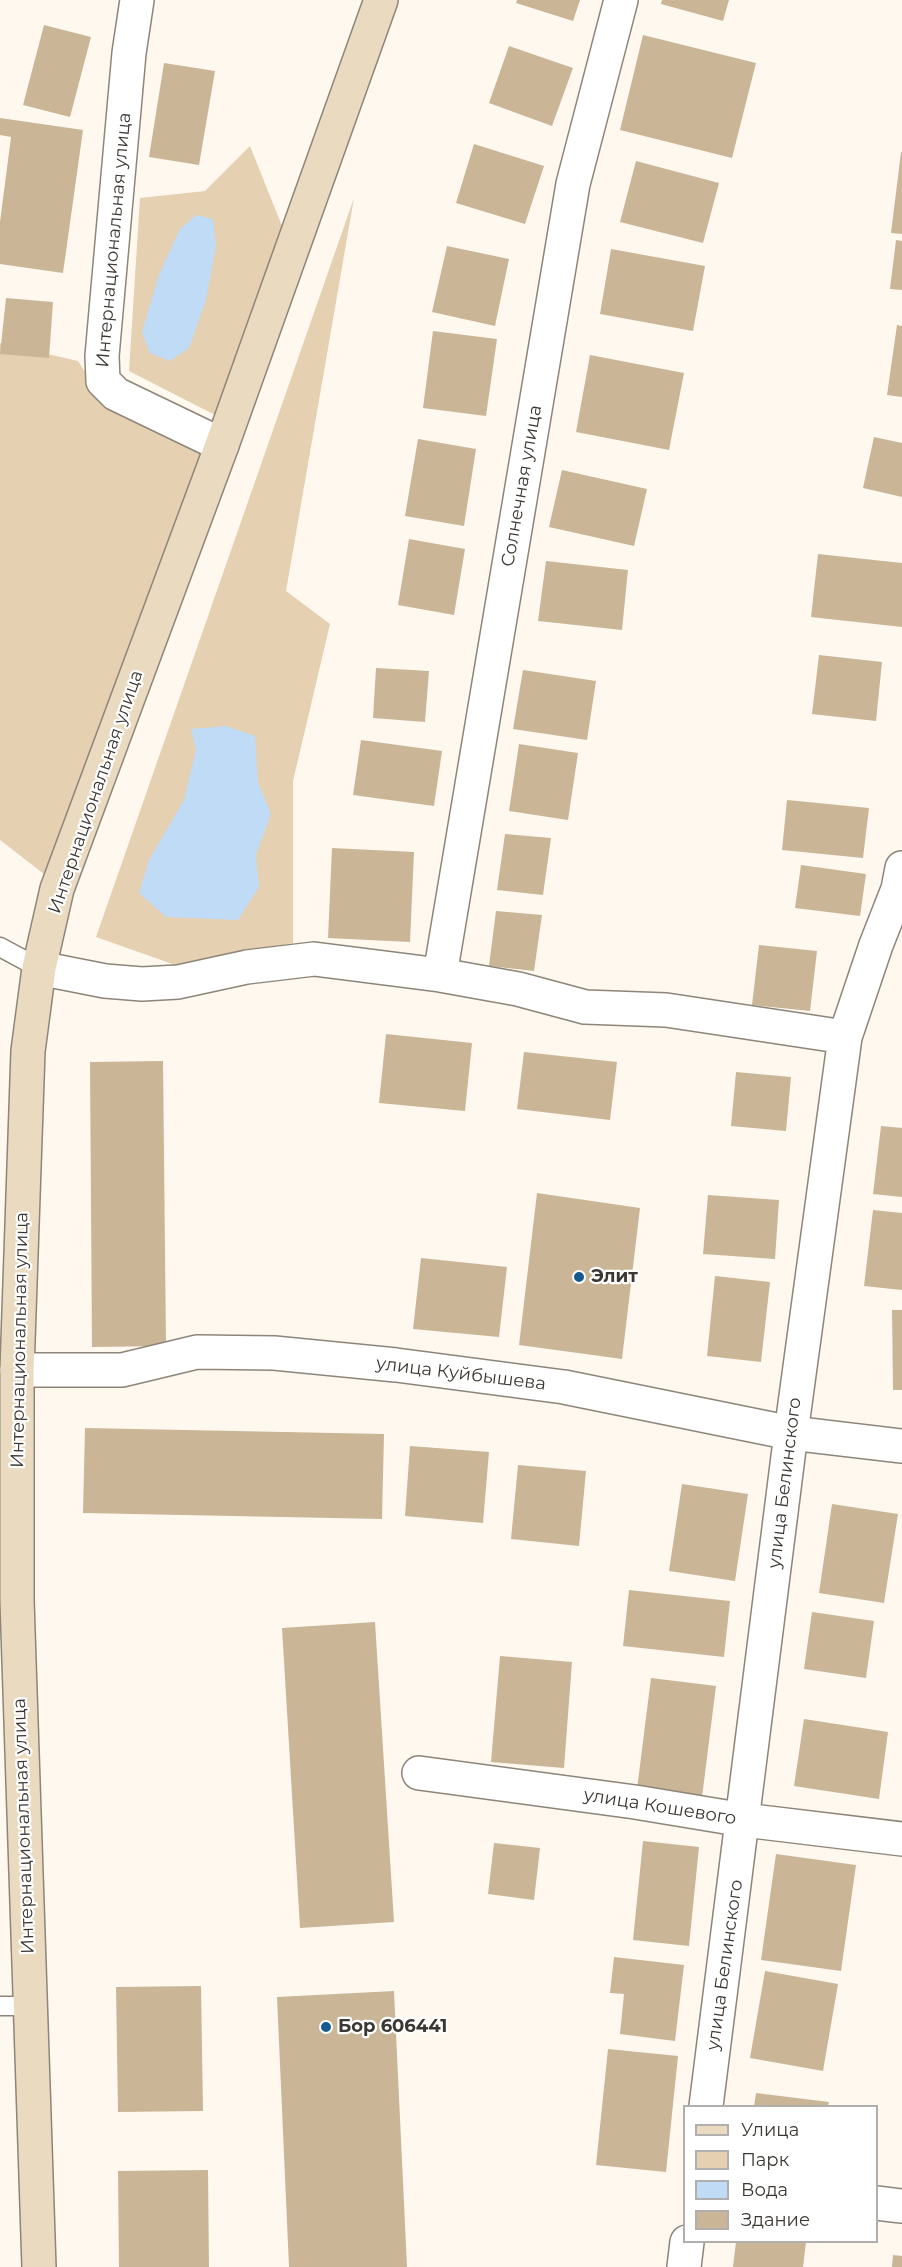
<!DOCTYPE html>
<html>
<head>
<meta charset="utf-8">
<style>
	body { margin:0 }
	#map { position:relative; width:902px; height:2267px; overflow:hidden; background:#fef8ef; font-family:Montserrat,sans-serif }
	canvas { display:block }
	.legend { position:absolute; left:683px; top:2105px; width:195px; height:138px; box-sizing:border-box; background:#fff; border:2px solid #b1afad; margin:0; padding:8px 10px; list-style:none; font-size:18px; color:#3b3732 }
	.legend li { display:flex; align-items:center; gap:12px; height:30px }
	.legend b { width:30px; border:2px solid #b1afad }
</style>
</head>
<body>
<div id="map">
<canvas width="902" height="2267"></canvas>
<ul class="legend">
<li><b style="height:8px;background:#eadbc0"></b>Улица</li>
<li><b style="height:16px;background:#e5d0b1"></b>Парк</li>
<li><b style="height:16px;background:#bfdbf6"></b>Вода</li>
<li><b style="height:16px;background:#cab697"></b>Здание</li>
</ul>
</div>
<script>
const ctx = document.querySelector('canvas').getContext('2d');
ctx.lineJoin = 'round';
function fill(path, color) {
  ctx.fillStyle = color;
  ctx.fill(path, 'evenodd');
}
function shape(rows) {
  const path = new Path2D();
  for (const r of rows) {
    path.moveTo(r[0], r[1]);
    for (let i = 2; i < r.length; i += 2) path.lineTo(r[i], r[i + 1]);
  }
  return path;
}
function stroke(path, color, width, dash) {
  ctx.strokeStyle = color;
  ctx.lineWidth = width;
  ctx.lineCap = dash ? 'butt' : 'round';
  ctx.setLineDash(dash || []);
  ctx.stroke(path);
}
function drawText(font, color, halo, rows, align = 'center') {
  ctx.font = font + ' Montserrat,sans-serif';
  ctx.lineWidth = 4.5;
  ctx.setLineDash([]);
  ctx.textBaseline = 'middle';
  ctx.strokeStyle = halo;
  ctx.fillStyle = color;
  for (const [text, x, y, turn = 0] of rows) {
    ctx.save();
    ctx.translate(x, y);
    ctx.rotate((+turn || 0) * Math.PI / 180);
    ctx.textAlign = isNaN(turn) ? turn : align;
    if (halo) ctx.strokeText(text, 0, 0);
    ctx.fillText(text, 0, 0);
    ctx.restore();
  }
}
fill(shape([
	[250,146,284,231,219,417,129,371,140,198,205,191],
	[354,198,286,591,330,624,293,781,293,943,178,966,96,937],
	[0,343,78,361,104,402,208,453,44,874,0,840]
]), '#e5d0b1');
fill(shape([
	[196,215,213,219,216,246,206,300,189,348,170,361,150,353,142,332,159,275,180,229],
	[226,726,255,736,258,782,271,814,256,855,259,887,238,920,166,917,139,893,149,860,184,800,196,750,191,729]
]), '#bfdbf6');
fill(shape([
	[517,0,580,0,573,21,516,3],
	[662,0,729,0,723,21,661,4],
	[44,25,91,37,70,117,23,105],
	[643,35,756,63,732,158,620,130],
	[509,46,573,68,552,126,489,103],
	[164,63,215,71,199,165,149,157],
	[0,118,83,130,63,273,0,264,0,222,11,137,0,135],
	[474,144,544,166,525,224,456,203],
	[901,152,902,152,902,234,891,233],
	[636,161,719,183,703,243,620,222],
	[896,240,902,241,902,290,890,289],
	[447,246,509,259,495,326,432,312],
	[611,249,705,266,693,331,600,314],
	[6,298,53,302,49,358,0,354],
	[897,325,902,326,902,397,887,395],
	[433,331,497,339,486,416,423,408],
	[590,355,684,373,669,450,576,432],
	[874,437,902,443,902,497,863,488],
	[418,439,476,449,464,526,405,516],
	[562,470,647,489,634,546,549,527],
	[409,539,465,549,454,615,398,605],
	[818,554,902,563,902,627,811,617],
	[546,561,628,570,622,630,538,621],
	[819,655,882,662,876,721,812,714],
	[376,668,429,671,425,722,373,718],
	[523,670,596,681,587,740,513,729],
	[361,740,442,751,434,806,353,795],
	[519,744,578,753,568,820,509,811],
	[787,800,869,808,863,858,782,850],
	[505,834,551,838,543,895,497,890],
	[332,848,414,852,410,942,328,938],
	[801,865,866,874,860,916,795,908],
	[496,911,542,915,534,971,489,966],
	[759,945,817,951,810,1011,752,1005],
	[386,1034,472,1043,465,1111,379,1103],
	[524,1052,617,1062,610,1120,517,1109],
	[163,1061,166,1346,92,1347,90,1062],
	[736,1072,791,1077,786,1131,731,1126],
	[881,1126,902,1128,902,1197,873,1194],
	[537,1193,640,1208,622,1359,519,1345],
	[708,1195,779,1200,775,1259,703,1254],
	[873,1210,902,1213,902,1290,864,1286],
	[421,1258,507,1267,499,1337,413,1329],
	[715,1276,770,1282,761,1362,707,1356],
	[892,1310,902,1310,902,1390,893,1390],
	[85,1428,384,1434,382,1519,83,1513],
	[410,1446,489,1452,483,1523,405,1516],
	[518,1465,586,1471,579,1546,511,1539],
	[682,1484,748,1494,735,1581,669,1571],
	[832,1504,898,1514,884,1603,819,1593],
	[629,1590,730,1601,724,1657,623,1646],
	[812,1612,874,1621,866,1678,804,1669],
	[375,1622,394,1922,300,1928,282,1628],
	[500,1656,572,1662,564,1768,491,1762],
	[651,1678,716,1686,702,1797,637,1789],
	[804,1719,888,1732,879,1799,794,1786],
	[643,1841,699,1847,689,1946,633,1940],
	[494,1843,540,1848,534,1900,488,1894],
	[776,1854,856,1865,841,1971,761,1960],
	[614,1957,684,1965,675,2041,620,2034,624,1994,610,1993],
	[765,1971,838,1984,823,2071,750,2058],
	[201,1986,203,2111,118,2112,116,1987],
	[394,1991,407,2267,289,2267,277,1997],
	[608,2049,678,2056,666,2172,596,2165],
	[756,2093,829,2102,828,2106,754,2106],
	[208,2170,209,2267,119,2267,118,2171],
	[736,2242,806,2242,803,2267,733,2267],
	[893,2255,902,2256,902,2267,892,2267]
]), '#cab697');
const lane = shape([
	[0,947,39,968],
	[0,2006,30,2006]
]);
const street = shape([
	[137,0,129,53,102,356,103,381,116,394,222,445],
	[39,968,105,981,142,984,178,982,247,967,314,959,440,975,518,989,585,1007,666,1010,845,1037],
	[440,975,573,184,621,0],
	[17,1370,122,1370,197,1352,274,1353,396,1365,564,1387,791,1433,902,1446],
	[419,1773,635,1802,744,1820,902,1839],
	[706,2106,791,1433,845,1037,876,945,898,889,902,868],
	[876,2203,902,2206],
	[684,2267,687,2242]
]);
const secondary = shape([
	[39,2267,17,1600,17,1370,28,1051,39,968,57,889,222,445,381,0]
]);
stroke(lane, '#8d8578', 21);
stroke(street, '#8d8578', 36);
stroke(secondary, '#8d8578', 36);
stroke(lane, '#fff', 18);
stroke(street, '#fff', 33);
stroke(secondary, '#eadbc0', 33);
for (const [x, y, r, color] of [
	[579,1277,6,"#165a8f"],
	[326,2027,6,"#165a8f"]
]) {
  const dot = new Path2D();
  dot.arc(x, y, r, 0, 2 * Math.PI);
  ctx.fillStyle = color;
  ctx.fill(dot);
  stroke(dot, '#fff', 2);
}
drawText('18px', '#3b3732', '#fff', [
	["Интернациональная улица",114,240,-85],
	["Солнечная улица",522,486,-80],
	["Интернациональная улица",96,792,-71],
	["Интернациональная улица",20,1340,-89],
	["улица Куйбышева",461,1374,7],
	["улица Белинского",785,1483,-83],
	["улица Кошевого",660,1807,9],
	["Интернациональная улица",24,1826,-92],
	["улица Белинского",725,1965,-82]
]);
drawText('bold 18px', '#3b3732', '#fff', [
	["Элит",591,1277],
	["Бор 606441",338,2027]
], 'left');
</script>
</body>
</html>
